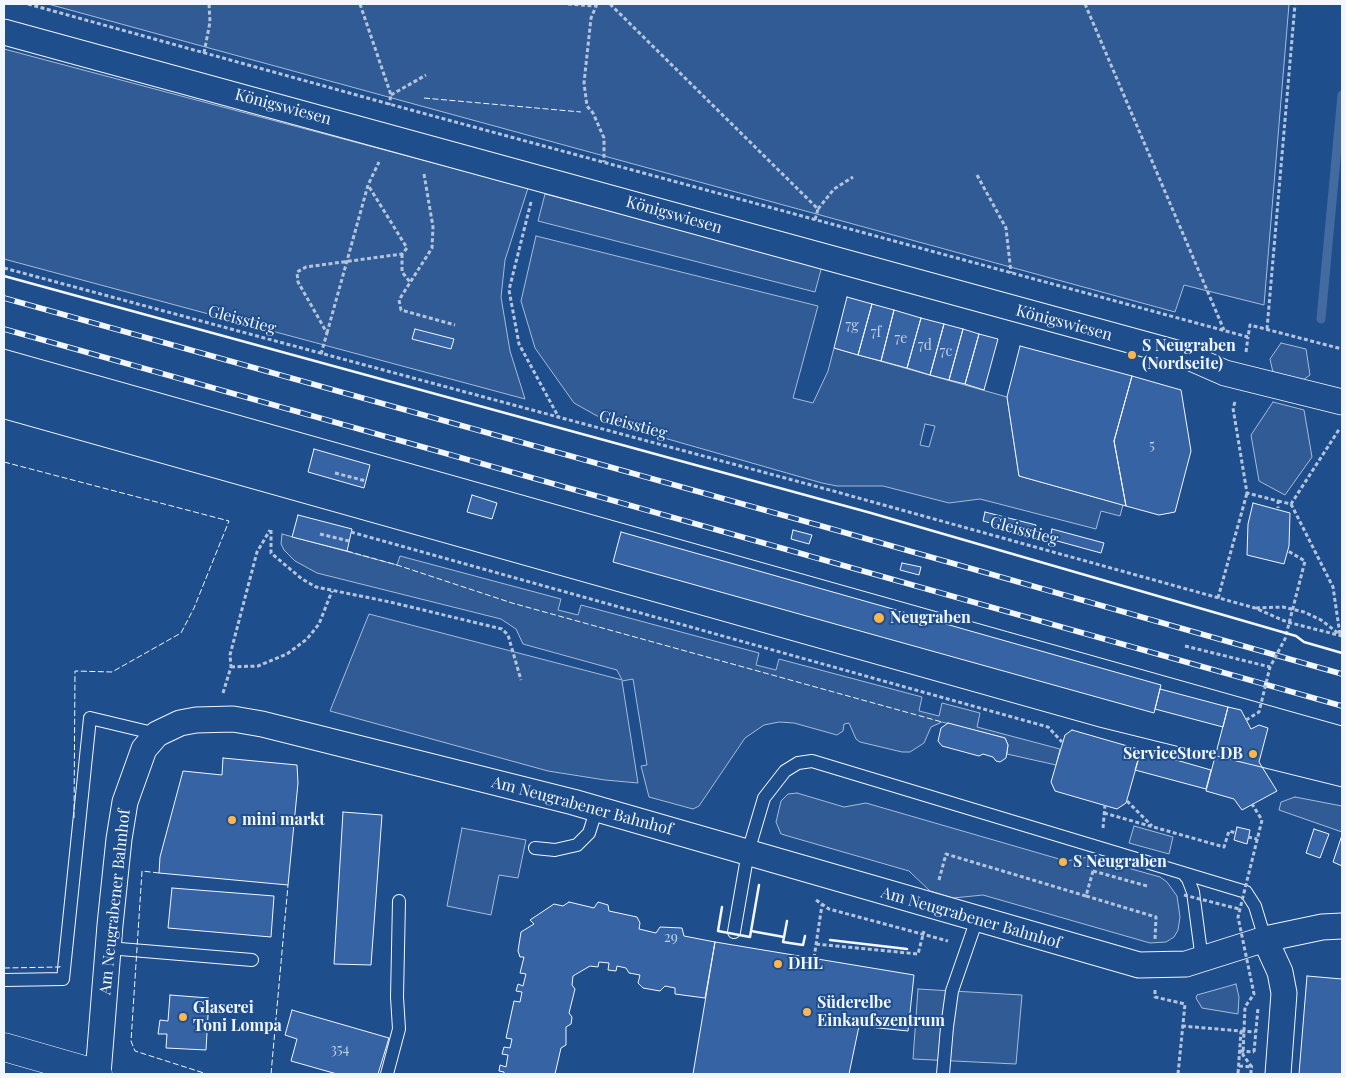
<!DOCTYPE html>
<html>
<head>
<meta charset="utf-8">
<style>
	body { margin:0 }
	#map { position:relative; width:1346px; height:1078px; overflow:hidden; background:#1f4e8c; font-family:"Playfair Display",serif }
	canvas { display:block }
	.frame { position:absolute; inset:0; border:5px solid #f2f6ff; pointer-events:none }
</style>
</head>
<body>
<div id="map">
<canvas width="1346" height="1078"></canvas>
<div class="frame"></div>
</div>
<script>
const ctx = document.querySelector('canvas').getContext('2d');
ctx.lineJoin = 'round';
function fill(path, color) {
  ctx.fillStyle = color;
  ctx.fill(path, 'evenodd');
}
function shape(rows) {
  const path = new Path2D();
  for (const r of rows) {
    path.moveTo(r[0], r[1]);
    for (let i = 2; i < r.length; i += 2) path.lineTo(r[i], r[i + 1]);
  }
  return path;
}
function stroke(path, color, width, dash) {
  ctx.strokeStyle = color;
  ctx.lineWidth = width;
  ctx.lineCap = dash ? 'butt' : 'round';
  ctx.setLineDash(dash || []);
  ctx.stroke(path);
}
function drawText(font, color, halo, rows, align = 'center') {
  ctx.font = font + ' "Playfair Display",serif';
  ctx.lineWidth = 4;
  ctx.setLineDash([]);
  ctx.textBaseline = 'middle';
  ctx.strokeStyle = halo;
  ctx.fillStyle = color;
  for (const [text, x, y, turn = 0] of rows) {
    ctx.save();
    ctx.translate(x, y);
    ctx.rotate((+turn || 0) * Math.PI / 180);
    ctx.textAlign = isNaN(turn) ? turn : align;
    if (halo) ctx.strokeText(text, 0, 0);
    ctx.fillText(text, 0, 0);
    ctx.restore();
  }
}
const built = shape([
	[48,4,1289,4,1264,305,1184,285,1175,312,48,4],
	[4,49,528,188,505,260,501,297,510,351,525,399,4,259,4,49],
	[545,194,822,266,815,292,538,221,545,194],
	[536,236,818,306,793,398,813,403,828,371,834,348,1007,397,1019,476,1123,505,1120,516,1101,511,1096,529,980,499,949,503,883,486,837,486,822,483,608,422,574,403,535,348,521,301,536,236],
	[925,424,935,426,929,447,920,445,925,424],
	[1281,343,1306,349,1310,375,1299,383,1274,377,1270,359,1281,343],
	[1273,402,1304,410,1312,457,1285,495,1259,481,1251,435,1273,402],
	[282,534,397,565,400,556,561,599,558,610,578,615,581,605,759,653,756,665,776,670,779,659,922,697,919,711,939,716,942,703,980,713,977,727,1060,749,1056,765,1007,754,1008,745,1005,738,942,722,931,727,924,743,910,752,902,752,860,742,856,739,849,723,844,724,843,731,837,735,794,723,779,722,764,725,745,738,699,806,693,809,649,797,641,766,647,765,633,679,622,681,638,783,605,780,548,771,330,711,369,614,622,680,617,670,523,644,516,629,501,619,317,573,295,561,284,550,281,544,282,534],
	[797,793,844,807,866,803,1066,861,1089,857,1160,877,1167,882,1177,896,1180,917,1178,930,1174,937,1166,942,1150,943,983,895,953,898,930,891,909,871,781,834,776,822,781,801,788,794,797,793],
	[1295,797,1342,806,1342,832,1279,810,1281,802,1295,797],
	[1134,826,1173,837,1169,854,1129,843,1134,826],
	[462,828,526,840,518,878,499,875,491,915,447,906,462,828],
	[1236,984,1239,997,1238,1014,1202,1008,1196,998,1197,995,1236,984],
	[918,989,1022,995,1016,1064,913,1059,918,989]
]);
fill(built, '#305b95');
stroke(built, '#a8bbd7', 1);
stroke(shape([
	[1321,319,1342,95]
]), '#446ba0', 9);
const building = shape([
	[847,297,872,304,858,355,834,348,847,297],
	[872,304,894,310,881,361,858,355,872,304],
	[894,310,921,318,907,368,881,361,894,310],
	[921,318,944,324,930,375,907,368,921,318],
	[944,324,963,329,949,380,930,375,944,324],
	[415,329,454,339,451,349,412,339,415,329],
	[963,329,979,334,965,384,949,380,963,329],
	[979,334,998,339,984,390,965,384,979,334],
	[1020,346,1132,376,1114,441,1126,506,1019,476,1007,397,1020,346],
	[1132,376,1181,390,1191,451,1175,512,1159,515,1126,506,1114,441,1132,376],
	[314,449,370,465,364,488,308,472,314,449],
	[472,495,497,503,492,519,467,512,472,495],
	[1253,503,1290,513,1289,546,1284,564,1247,555,1248,524,1253,503],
	[985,512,1036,525,1034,535,983,521,985,512],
	[298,515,352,529,347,551,292,537,298,515],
	[1052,529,1104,543,1101,553,1050,539,1052,529],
	[793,530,812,535,809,544,791,539,793,530],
	[621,532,1161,685,1154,713,613,562,621,532],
	[902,563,921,567,919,575,900,570,902,563],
	[1160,689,1228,707,1223,727,1155,709,1160,689],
	[1228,707,1241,710,1251,729,1259,725,1268,728,1259,762,1277,791,1242,810,1234,799,1206,791,1228,707],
	[948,723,1005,738,1008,745,1006,758,1000,762,996,761,993,757,983,754,979,756,942,746,938,741,941,728,948,723],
	[1072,730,1138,749,1140,754,1126,803,1117,809,1055,791,1051,782,1056,765,1065,735,1072,730],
	[1141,750,1211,770,1206,789,1135,770,1141,750],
	[223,758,297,765,298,783,288,885,159,873,160,857,183,771,222,775,223,758],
	[343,812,382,815,371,965,334,964,343,812],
	[1237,827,1250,830,1247,844,1234,840,1237,827],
	[1314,829,1329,834,1320,858,1306,853,1314,829],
	[1341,838,1342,839,1342,866,1333,862,1341,838],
	[172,888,274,896,271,937,168,928,172,888],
	[569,902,594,908,598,902,608,905,609,911,637,917,640,923,639,929,656,933,660,927,682,928,684,936,715,942,705,998,675,994,675,988,665,986,660,991,643,988,638,983,640,975,629,973,626,968,617,966,616,971,608,970,609,963,599,962,598,967,590,966,573,976,572,985,575,989,569,1013,572,1017,571,1024,566,1027,566,1045,561,1048,555,1074,504,1074,504,1072,499,1071,500,1065,506,1067,508,1055,502,1054,504,1047,510,1048,512,1039,506,1038,514,1001,520,1002,522,992,516,991,518,984,523,986,526,974,520,973,524,957,520,957,518,951,521,932,534,924,530,920,554,904,563,906,569,902],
	[715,942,914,975,908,1031,859,1026,849,1074,693,1074,715,942],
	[1307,976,1342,979,1342,1074,1299,1074,1307,976],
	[170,995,209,998,206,1050,166,1048,167,1034,158,1034,160,1020,168,1021,170,995],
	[292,1010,389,1038,378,1074,337,1074,291,1061,297,1039,285,1035,292,1010]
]);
fill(building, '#3563a3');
stroke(building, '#f2f6ff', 1);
const service = shape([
	[535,848,555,850,577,845,589,833,597,808],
	[1183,873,1188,879,1193,892,1202,960],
	[734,932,748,852,764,798,785,771,798,763,812,761,1246,892,1255,906,1265,939],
	[108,948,252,960],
	[4,980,63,979,90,718,157,734],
	[387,1074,399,1029,397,997,399,901],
	[943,1074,947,1027,952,991,977,919]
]);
const minor = shape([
	[4,32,1184,355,1225,373,1342,402],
	[1265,939,1280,972,1284,993,1278,1074],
	[98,1074,110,925,119,839,125,802,144,749,157,734,180,723,196,720,233,719,262,724,573,802,1139,965,1186,964,1265,939,1322,927,1342,926]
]);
const primary = shape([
	[4,1047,98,1074]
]);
stroke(service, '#f2f6ff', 14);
stroke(minor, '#f2f6ff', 27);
stroke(primary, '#f2f6ff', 29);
stroke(shape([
	[28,4,389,104,1248,337,1250,325,1342,349],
	[360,4,391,95,389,105],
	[568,4,596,6],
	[597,4,591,18,584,83,587,106,593,113,604,138,604,162],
	[610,4,818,209,815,220],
	[1085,4,1224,330],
	[204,53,210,22,209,4],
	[391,95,426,75],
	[424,174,433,227,432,248,399,300,401,310,455,325],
	[977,175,1006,228,1011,273],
	[531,202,509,290,519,344,559,418],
	[818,209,834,189,853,177],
	[402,254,402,272,410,282],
	[4,268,826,489,1255,608,1287,622,1342,636],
	[1267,329,1295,4],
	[327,333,368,185,379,162],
	[1246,352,1248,337],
	[321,354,327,333,298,282,297,272,306,267,402,254,407,248,368,185],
	[1235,402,1233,408,1247,493,1278,501,1278,508],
	[335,473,366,481],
	[1278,501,1291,504,1340,428],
	[1291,504,1333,587,1340,635],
	[271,530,271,553,302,579,316,587,390,602,502,629,508,635,521,680],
	[351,532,1048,727,1062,742],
	[320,534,349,541],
	[1218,598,1247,493],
	[1256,608,1283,607,1304,612,1321,620,1338,633],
	[1185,646,1270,667],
	[231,667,258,666,287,654,307,639,319,624,332,591],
	[223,693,231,667,230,655,257,552,270,530],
	[1127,801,1152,826],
	[1104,813,1224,847,1229,831,1236,833],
	[1103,828,1105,805],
	[1248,837,1257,839],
	[1093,871,1086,896,1156,917,1155,939],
	[1093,871,1147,886],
	[939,880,946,854,1086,896],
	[816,900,829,909,948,941],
	[816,944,918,954,924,931],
	[814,958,822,905],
	[1155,990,1155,997,1185,1004,1178,1074],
	[1182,1026,1241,1031,1238,1074],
	[1241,1031,1255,1032],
	[1240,1051,1254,1052],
	[1239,1066,1253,1067]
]), '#b3c4dc', 3, [4, 2.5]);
stroke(service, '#1f4e8c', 12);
stroke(minor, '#1f4e8c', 25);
stroke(primary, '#1f4e8c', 28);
stroke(shape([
	[4,349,1342,726],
	[4,419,1099,727,1342,787]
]), '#f2f6ff', 1);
const rail = shape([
	[4,298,818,525,1342,674],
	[4,329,1342,706]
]);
stroke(rail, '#f2f6ff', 5.5);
stroke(rail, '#1f4e8c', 4, [11]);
stroke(shape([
	[1246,720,1259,712,1270,667,1285,639,1305,561,1288,551],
	[1184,895,1239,909],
	[1254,1052,1258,1008],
	[1251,1074,1251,1066,1243,1055,1245,1007,1254,994,1238,917,1262,820,1252,804]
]), '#b3c4dc', 3, [4, 2.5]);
stroke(shape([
	[424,98,581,112],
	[4,462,229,521,194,608,181,633,112,672,75,671,74,818],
	[347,551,397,565,512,603,942,722],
	[159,873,142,871,131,1041,135,1051,207,1074],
	[4,968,60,967,60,964],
	[271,1074,288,885]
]), '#f2f6ff', 1, [6, 2.5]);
stroke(shape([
	[4,276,871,513,1296,636,1304,642,1342,653],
	[722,907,718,931,750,937,751,931,784,937,783,942,803,945,805,936],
	[751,931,759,885],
	[784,937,787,921],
	[830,940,907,949]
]), '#f2f6ff', 2.5);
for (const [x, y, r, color] of [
	[1132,355,5,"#ffb74d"],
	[879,618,6,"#ffb74d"],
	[1253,754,5,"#ffb74d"],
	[232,820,5,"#ffb74d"],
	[1063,862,5,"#ffb74d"],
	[778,964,5,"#ffb74d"],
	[807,1012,5,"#ffb74d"],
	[183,1017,5,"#ffb74d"]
]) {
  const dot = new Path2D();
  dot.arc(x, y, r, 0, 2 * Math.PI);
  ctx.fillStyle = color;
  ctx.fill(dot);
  stroke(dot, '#1f4e8c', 2);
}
drawText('14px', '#c3d1e8', null, [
	["7g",852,326],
	["7f",876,333],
	["7e",901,339],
	["7d",925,346],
	["7c",946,352],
	["5",1152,446],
	["29",671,938],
	["354",340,1050]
]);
drawText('16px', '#f2f6ff', '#1f4e8c', [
	["Königswiesen",283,107,15],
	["Königswiesen",674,215,16],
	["Gleisstieg",242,320,15],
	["Königswiesen",1064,323,15],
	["Gleisstieg",633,425,15],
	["Gleisstieg",1024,531,15],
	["Am Neugrabener Bahnhof",582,806,15],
	["Am Neugrabener Bahnhof",115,902,-84],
	["Am Neugrabener Bahnhof",971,918,16]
]);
drawText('bold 16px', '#f2f6ff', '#1f4e8c', [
	["S Neugraben",1142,346],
	["(Nordseite)",1142,364],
	["Neugraben",890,618],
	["ServiceStore DB",1243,754,"right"],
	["mini markt",242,820],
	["S Neugraben",1073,862],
	["DHL",788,964],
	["Süderelbe",817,1003],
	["Einkaufszentrum",817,1021],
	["Glaserei",193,1008],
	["Toni Lompa",193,1026]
], 'left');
</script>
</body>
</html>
